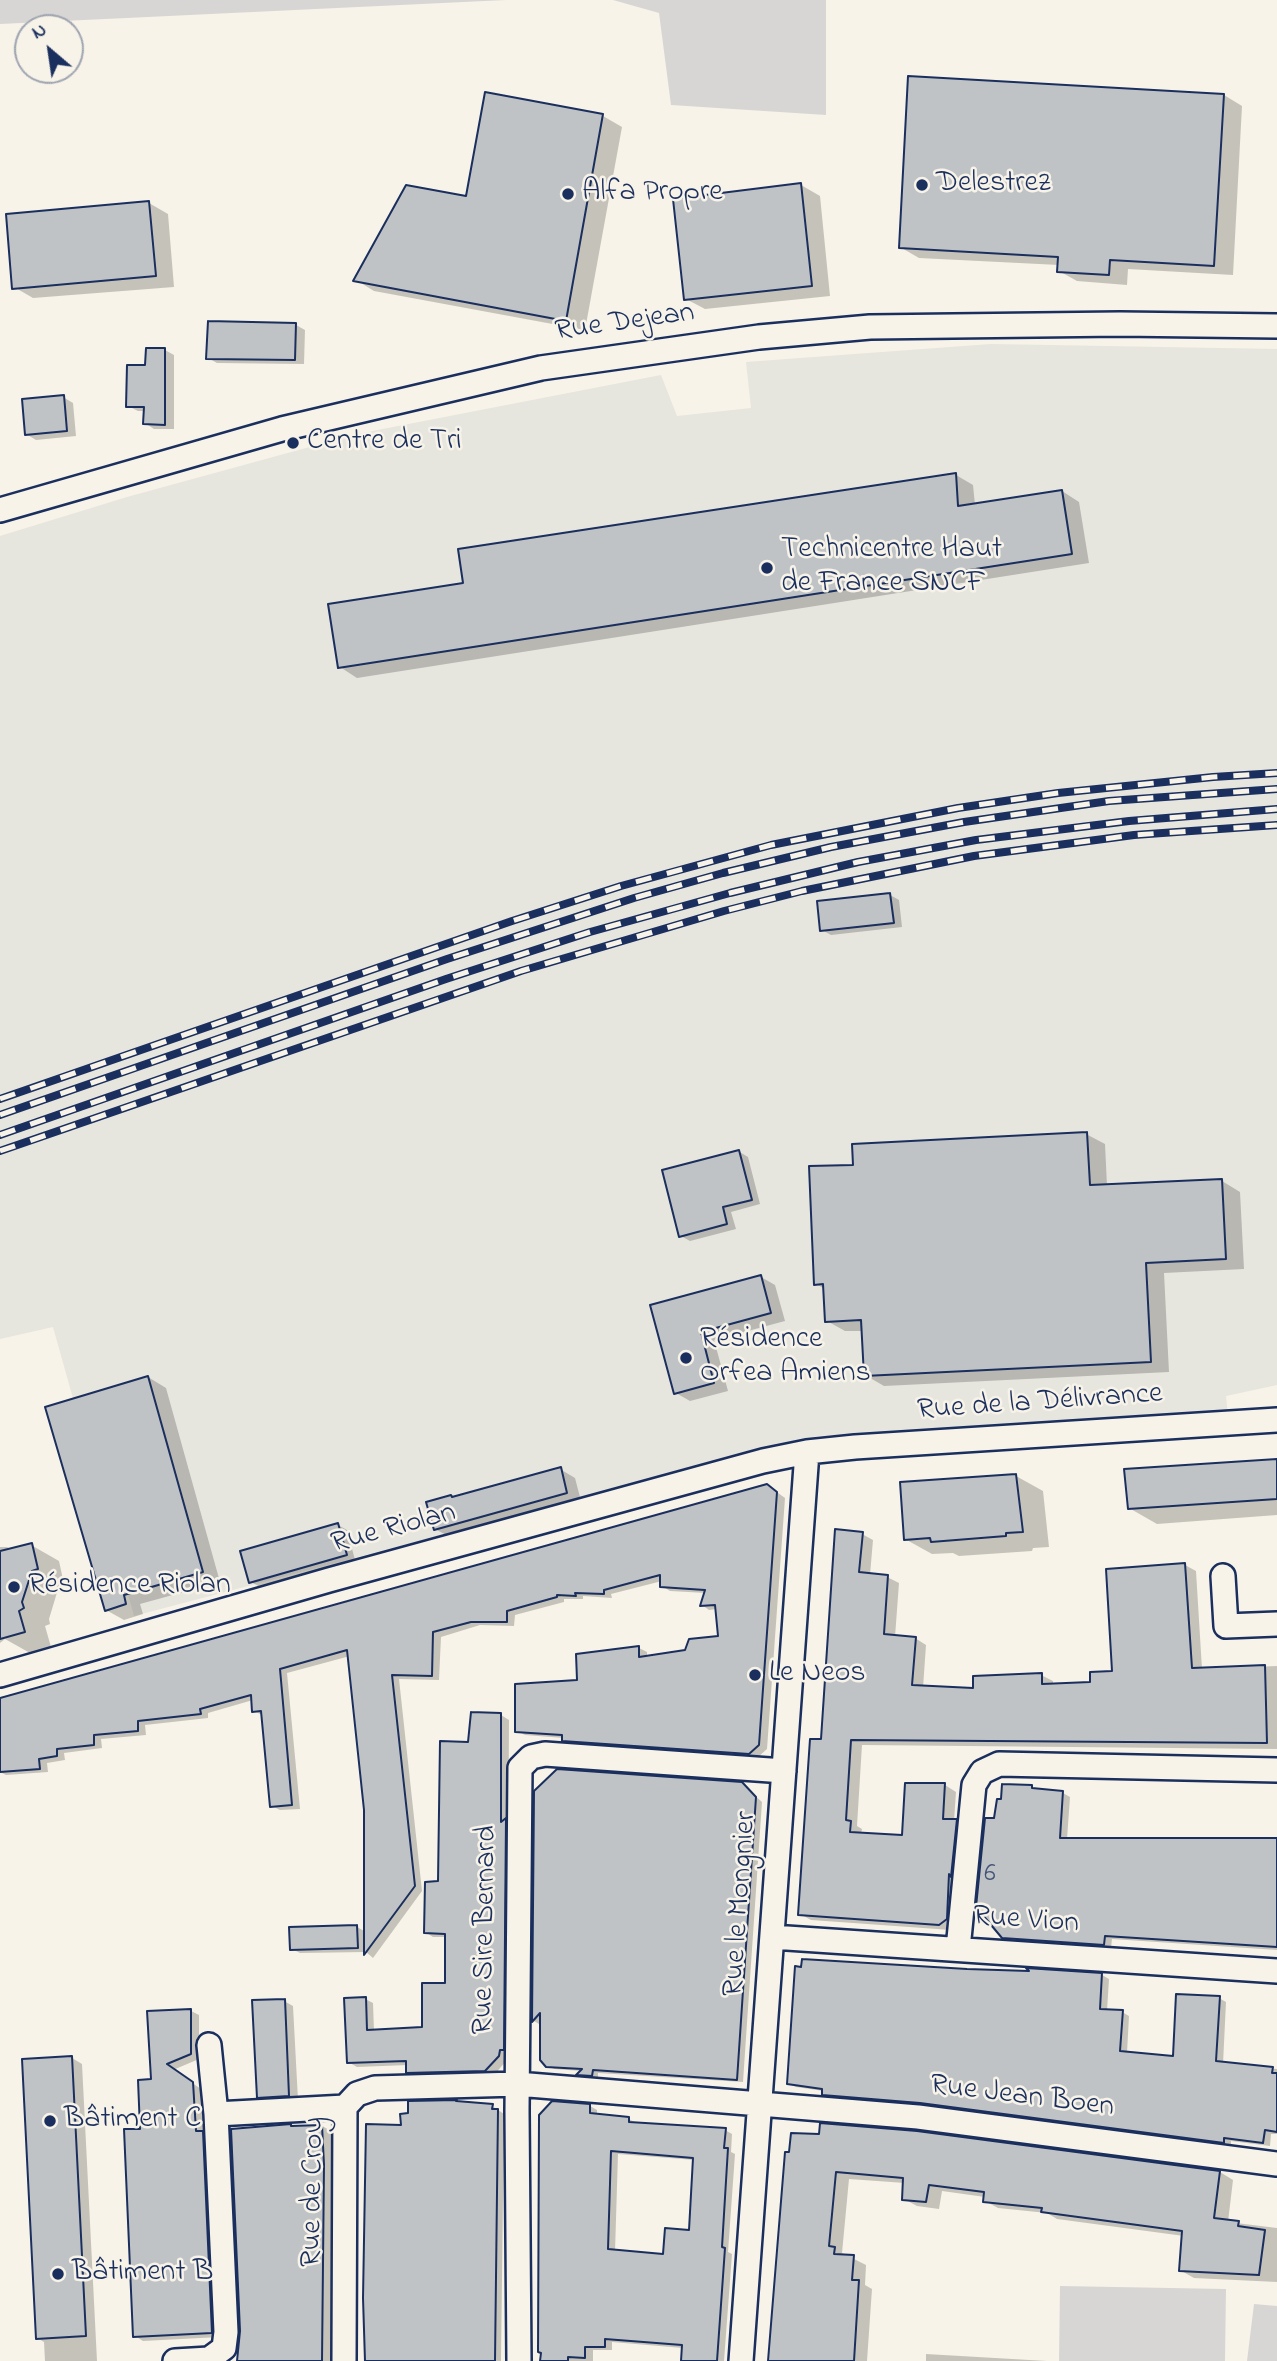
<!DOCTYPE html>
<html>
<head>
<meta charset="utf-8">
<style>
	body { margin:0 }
	#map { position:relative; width:1277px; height:2361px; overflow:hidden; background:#f7f3e8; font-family:"Indie Flower",sans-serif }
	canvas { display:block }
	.north { position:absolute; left:14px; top:14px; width:70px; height:70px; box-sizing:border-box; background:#f7f3e8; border:2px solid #9fa5b1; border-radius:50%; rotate:331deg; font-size:19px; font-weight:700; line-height:28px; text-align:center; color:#1b2f5e }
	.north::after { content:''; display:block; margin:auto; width:24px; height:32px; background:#1b2f5e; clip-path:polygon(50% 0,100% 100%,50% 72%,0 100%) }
</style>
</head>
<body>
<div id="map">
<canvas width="1277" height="2361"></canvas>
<div class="north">N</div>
</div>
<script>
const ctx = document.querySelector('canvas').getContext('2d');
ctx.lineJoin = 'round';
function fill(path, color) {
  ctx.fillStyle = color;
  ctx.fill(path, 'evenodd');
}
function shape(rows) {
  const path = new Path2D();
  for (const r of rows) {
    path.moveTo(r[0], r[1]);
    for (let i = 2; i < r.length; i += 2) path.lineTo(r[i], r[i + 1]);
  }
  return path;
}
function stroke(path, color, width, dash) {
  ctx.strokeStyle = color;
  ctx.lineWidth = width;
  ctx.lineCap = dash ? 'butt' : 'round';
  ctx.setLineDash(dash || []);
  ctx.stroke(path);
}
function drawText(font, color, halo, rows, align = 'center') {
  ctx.font = font + ' "Indie Flower",sans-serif';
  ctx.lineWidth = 5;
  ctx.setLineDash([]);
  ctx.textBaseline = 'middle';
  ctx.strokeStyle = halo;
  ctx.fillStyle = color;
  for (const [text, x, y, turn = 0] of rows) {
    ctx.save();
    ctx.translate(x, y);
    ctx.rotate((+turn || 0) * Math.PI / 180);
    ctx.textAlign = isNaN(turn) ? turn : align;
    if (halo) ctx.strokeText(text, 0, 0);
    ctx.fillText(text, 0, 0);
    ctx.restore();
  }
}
fill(shape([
	[991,344,1277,349,1277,1385,1226,1396,1228,1416,818,1436,134,1616,53,1327,0,1339,0,536,127,497,357,434,661,375,677,416,751,408,746,362]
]), '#e6e5de');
fill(shape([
	[0,0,506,0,0,24],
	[613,0,826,0,826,115,671,105,659,13],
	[1060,2286,1226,2289,1225,2361,1059,2361],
	[1254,2304,1277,2306,1277,2361,1247,2361]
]), '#d7d6d4');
fill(shape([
	[486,94,603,116,622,127,585,330,374,291,356,280,467,198],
	[1224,95,1242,106,1233,275,1128,269,1127,285,1077,281,1059,271,1059,265,919,258,900,247],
	[801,185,820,196,830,296,705,309,686,299],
	[149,203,168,214,174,287,33,298,14,287],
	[296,325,305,330,304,364,217,363,208,358],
	[165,350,174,355,174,429,154,429,145,423,145,411,138,411,128,406,147,366],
	[63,397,73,403,76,436,36,440,26,434],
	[956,475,973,485,975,505,1062,491,1079,502,1089,563,357,678,340,667,465,585],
	[890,895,899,900,902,927,831,935,822,930],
	[1086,1134,1105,1144,1107,1186,1222,1181,1240,1192,1244,1269,1164,1273,1169,1372,884,1386,865,1375,863,1331,845,1331,827,1321,825,1289,816,1284,855,1166],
	[738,1151,748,1157,760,1204,731,1212,736,1229,690,1241,681,1236],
	[761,1277,775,1285,785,1321,714,1340,728,1391,690,1401,676,1393,652,1306],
	[148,1377,166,1388,220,1582,140,1604,143,1614,124,1620,106,1610],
	[1277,1460,1277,1515,1157,1524,1129,1508],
	[560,1469,575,1478,581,1501,450,1537,435,1529,455,1499],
	[1016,1476,1043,1491,1049,1547,1033,1548,1032,1551,959,1556,953,1553,932,1554,905,1539],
	[767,1485,785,1498,767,1749,757,1758,572,1745,564,1738,525,1735,517,1731,579,1682,639,1648,647,1652,647,1658,687,1651,720,1637,717,1609,709,1610,702,1605,706,1593,670,1591,662,1586,662,1581,611,1594,612,1598,583,1596,583,1599,564,1599,564,1602,515,1615,514,1626,480,1625,441,1637,439,1680,399,1679,422,1891,373,1958,366,1952,300,1953,292,1949,357,1927,366,1932,366,1810,350,1656,287,1673,300,1809,280,1810,272,1806,262,1715,254,1711,253,1700,208,1713,208,1718,145,1725,146,1735,101,1739,102,1748,64,1753,65,1760,47,1763,48,1772,6,1775,0,1772,0,1700],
	[338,1525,347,1530,355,1560,260,1587,251,1582],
	[862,1534,873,1540,870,1575,887,1577,899,1583,895,1637,915,1638,926,1645,923,1688,975,1690,1041,1675,1053,1681,1053,1686,1092,1684,1114,1673,1185,1565,1196,1571,1202,1669,1277,1666,1277,1749,862,1745,857,1826,862,1829,861,1834,904,1837,945,1785,956,1792,954,1821,967,1827,951,1930,811,1920,800,1914,822,1741],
	[31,1545,59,1561,64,1584,59,1586,49,1619,50,1624,45,1626,51,1647,30,1653,5,1639,0,1643,0,1547,7,1547,12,1550],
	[501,1715,509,1720,507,2060,494,2075,416,2077,408,2072,408,2065,357,2067,348,2062,365,1999,373,2003,374,2031,424,2029,447,1985,447,1937,433,1937,425,1932,440,1883,470,1744],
	[742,1784,762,1802,743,2082,598,2073,598,2079,584,2077,579,2074,582,2071,554,2069,547,2065,542,2021,539,2024,534,2021,536,1792],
	[1032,1787,1038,1790,1063,1793,1070,1797,1067,1839,1277,1840,1277,1950,1112,1939,1111,1948,1011,1942,1003,1937,995,1819],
	[967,1971,1102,1975,1109,1979,1107,2011,1122,2012,1129,2016,1127,2053,1174,2058,1219,1998,1226,2002,1223,2064,1277,2069,1277,2134,1271,2134,1270,2146,1231,2141,1231,2146,928,2106,830,2098,823,2094,824,2091,796,2087,788,2083],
	[284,2001,293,2006,298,2100,268,2102,259,2097],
	[191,2011,199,2015,199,2059,173,2070,201,2089,204,2133,211,2137,220,2337,143,2341,135,2336,141,2131,153,2081],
	[72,2058,82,2064,97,2361,45,2361,44,2342,37,2338],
	[492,2106,504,2114,501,2361,365,2361,403,2127],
	[590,2106,597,2110,597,2116,629,2119,636,2123,725,2130,732,2134,731,2152,735,2154,728,2252,732,2254,724,2361,682,2361,683,2348,612,2342,612,2350,593,2350,593,2361,546,2361],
	[618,2154,695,2160,691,2232,664,2255,615,2252],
	[322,2126,333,2132,332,2361,239,2361,294,2128],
	[787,2154,1220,2172,1233,2180,1228,2222,1277,2228,1277,2282,1194,2278,1180,2270,1184,2236,1057,2219,1047,2213,998,2208,985,2201,985,2197,942,2191,939,2209,917,2206,904,2199,905,2183,849,2179,842,2253,866,2265,865,2285,872,2289,867,2361,769,2361],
	[926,2354,1047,2361,926,2361]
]), '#0003');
const building = shape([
	[908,76,1224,94,1214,266,1110,260,1109,275,1057,272,1058,257,899,248,908,76],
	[485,92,603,114,566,321,353,281,406,185,466,196,485,92],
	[801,183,812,286,684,300,673,199,801,183],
	[149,201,156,276,12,289,6,214,149,201],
	[208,321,296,323,295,360,206,359,208,321],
	[146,348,165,348,165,425,143,424,144,407,126,407,127,365,145,365,146,348],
	[64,395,67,431,25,435,22,399,64,395],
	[956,473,958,506,1062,490,1072,554,338,668,328,604,463,583,458,549,956,473],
	[890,893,894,923,820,931,817,901,890,893],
	[1087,1132,1090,1185,1222,1179,1226,1259,1146,1263,1151,1362,864,1376,861,1320,825,1322,823,1284,814,1285,809,1166,853,1165,852,1144,1087,1132],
	[739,1150,752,1200,723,1207,727,1224,679,1237,662,1170,739,1150],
	[761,1275,771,1313,701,1332,714,1383,674,1394,650,1305,761,1275],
	[148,1376,203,1572,124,1595,126,1604,105,1611,45,1407,148,1376],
	[1277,1459,1277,1499,1128,1509,1124,1469,1277,1459],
	[561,1467,567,1493,434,1530,426,1502,451,1495,452,1497,561,1467],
	[1016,1474,1023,1532,1006,1533,1006,1536,931,1542,930,1538,904,1540,900,1482,1016,1474],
	[767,1484,777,1492,759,1745,749,1754,562,1741,562,1735,515,1732,515,1684,577,1680,576,1654,639,1646,639,1657,685,1650,689,1639,718,1636,715,1605,700,1606,705,1590,660,1587,660,1575,604,1590,604,1594,575,1593,576,1596,557,1595,557,1597,507,1611,507,1622,471,1622,433,1632,432,1676,392,1675,415,1886,364,1955,364,1810,347,1650,280,1669,292,1805,270,1807,261,1711,252,1712,251,1695,200,1709,201,1714,138,1721,138,1731,94,1735,94,1745,57,1749,57,1756,39,1759,40,1769,0,1772,0,1698,767,1484],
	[338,1523,347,1555,249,1583,240,1551,338,1523],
	[835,1529,863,1532,859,1572,888,1575,884,1634,916,1637,912,1685,973,1688,973,1676,1042,1673,1042,1684,1090,1682,1090,1672,1112,1671,1106,1569,1185,1563,1192,1668,1265,1665,1267,1743,851,1740,846,1820,851,1821,850,1832,902,1835,905,1783,945,1783,943,1819,957,1819,951,1877,949,1874,947,1919,939,1925,798,1915,810,1739,821,1739,835,1529],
	[32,1543,38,1569,32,1571,22,1602,24,1608,19,1611,25,1632,0,1639,0,1551,32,1543],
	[471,1712,501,1713,501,1822,506,1818,504,2050,500,2050,499,2056,485,2071,406,2073,406,2061,347,2063,344,1998,366,1997,367,2030,422,2027,422,1983,445,1983,445,1934,424,1933,425,1882,438,1881,440,1741,468,1742,471,1712],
	[557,1769,742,1782,756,1797,737,2080,593,2070,592,2076,576,2075,582,2069,546,2067,540,2060,540,2013,532,2022,534,1791,557,1769],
	[1002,1784,1032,1785,1032,1788,1063,1791,1060,1838,1277,1838,1277,1947,1105,1936,1104,1945,1002,1938,976,1907,985,1818,994,1818,997,1799,1001,1799,1002,1784],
	[357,1925,358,1948,290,1950,289,1927,357,1925],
	[802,1959,967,1969,1029,1971,1026,1968,1102,1973,1100,2009,1123,2010,1120,2051,1173,2056,1176,1994,1220,1996,1216,2061,1273,2067,1272,2073,1277,2073,1277,2132,1265,2130,1263,2143,1224,2138,1224,2143,920,2103,822,2095,822,2089,787,2084,795,1966,801,1967,802,1959],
	[285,1999,289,2096,257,2098,252,2000,285,1999],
	[191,2009,191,2054,167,2064,193,2082,196,2131,203,2131,212,2333,133,2337,124,2129,140,2129,138,2080,151,2079,147,2011,191,2009],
	[72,2056,86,2336,36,2339,22,2059,72,2056],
	[457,2100,456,2101,493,2104,492,2109,498,2109,495,2361,365,2361,363,2298,366,2124,401,2125,400,2114,408,2113,408,2101,457,2100],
	[552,2101,590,2104,590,2113,629,2117,629,2122,726,2128,724,2148,728,2148,722,2247,725,2248,717,2361,681,2361,682,2345,605,2339,605,2347,585,2347,585,2358,568,2357,568,2361,540,2361,541,2353,538,2352,539,2115,552,2101],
	[611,2151,693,2158,689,2230,665,2228,663,2254,608,2249,611,2151],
	[820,2123,917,2131,1220,2171,1214,2218,1239,2221,1238,2226,1265,2230,1259,2275,1179,2271,1182,2231,1041,2212,1042,2208,983,2202,984,2192,929,2185,926,2202,902,2200,903,2178,836,2172,829,2246,835,2247,834,2254,854,2255,852,2280,859,2280,854,2361,768,2361,785,2152,789,2152,791,2133,819,2134,820,2123],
	[291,2124,291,2126,322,2125,324,2165,322,2361,237,2361,240,2331,231,2129,291,2124]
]);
fill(building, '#c0c3c5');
stroke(building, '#1b2f5e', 2);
const minor = shape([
	[0,510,282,429,541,368,759,337,870,327,1120,324,1277,326],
	[1223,1576,1226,1626,1277,1624],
	[0,1675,329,1580,763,1461,807,1452,855,1447,1277,1420],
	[772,1937,1277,1971],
	[958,1949,974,1785,982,1772,999,1764,1277,1770],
	[216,2114,345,2107],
	[175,2361,209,2359,224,2348,226,2332,216,2114,209,2045],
	[344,2361,345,2107,357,2094,375,2088,517,2084,918,2117,1277,2164],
	[519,2361,517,2110,520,1768,531,1757,545,1754,784,1771],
	[741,2361,807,1452]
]);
stroke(minor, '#1b2f5e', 28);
stroke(minor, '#f7f3e8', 23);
const rail = shape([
	[0,1099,512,921,621,886,771,845,958,808,1058,793,1213,777,1277,773],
	[0,1115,447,959,634,898,723,873,831,847,964,822,1109,801,1277,789],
	[0,1135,446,979,590,932,730,893,858,862,976,840,1129,821,1277,809],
	[0,1151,521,971,724,911,802,891,974,856,1134,835,1277,825]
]);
stroke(rail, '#1b2f5e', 8);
stroke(rail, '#f7f3e8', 5, [16]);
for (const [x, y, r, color] of [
	[922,185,7,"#1b2f5e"],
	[568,194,7,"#1b2f5e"],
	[293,443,7,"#1b2f5e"],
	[767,568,7,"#1b2f5e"],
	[686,1358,7,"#1b2f5e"],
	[14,1587,7,"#1b2f5e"],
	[755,1675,7,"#1b2f5e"],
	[50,2121,7,"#1b2f5e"],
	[58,2274,7,"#1b2f5e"]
]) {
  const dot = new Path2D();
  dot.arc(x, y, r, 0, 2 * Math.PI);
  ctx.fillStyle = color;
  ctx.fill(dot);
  stroke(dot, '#f7f3e8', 2.5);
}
drawText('26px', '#445478', null, [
	["6",990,1876]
]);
drawText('30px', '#1b2f5e', '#f7f3e8', [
	["Delestrez",936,185],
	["Alfa Propre",582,194],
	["Centre de Tri",307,443],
	["Technicentre Haut",781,551],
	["de France SNCF",781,585],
	["Résidence",700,1341],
	["Orfea Amiens",700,1375],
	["Résidence Riolan",28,1587],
	["Le Neos",769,1675],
	["Bâtiment C",64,2121],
	["Bâtiment B",72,2274]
], 'left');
drawText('30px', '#1b2f5e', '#f7f3e8', [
	["Rue Dejean",625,324,-8],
	["Rue de la Délivrance",1040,1404,-4],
	["Rue Riolan",394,1530,-15],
	["Rue le Mongnier",742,1904,-86],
	["Rue Vion",1026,1922,4],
	["Rue Sire Bernard",487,1930,-89],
	["Rue Jean Boen",1022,2098,7],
	["Rue de Croy",315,2192,-89]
]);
</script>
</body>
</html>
